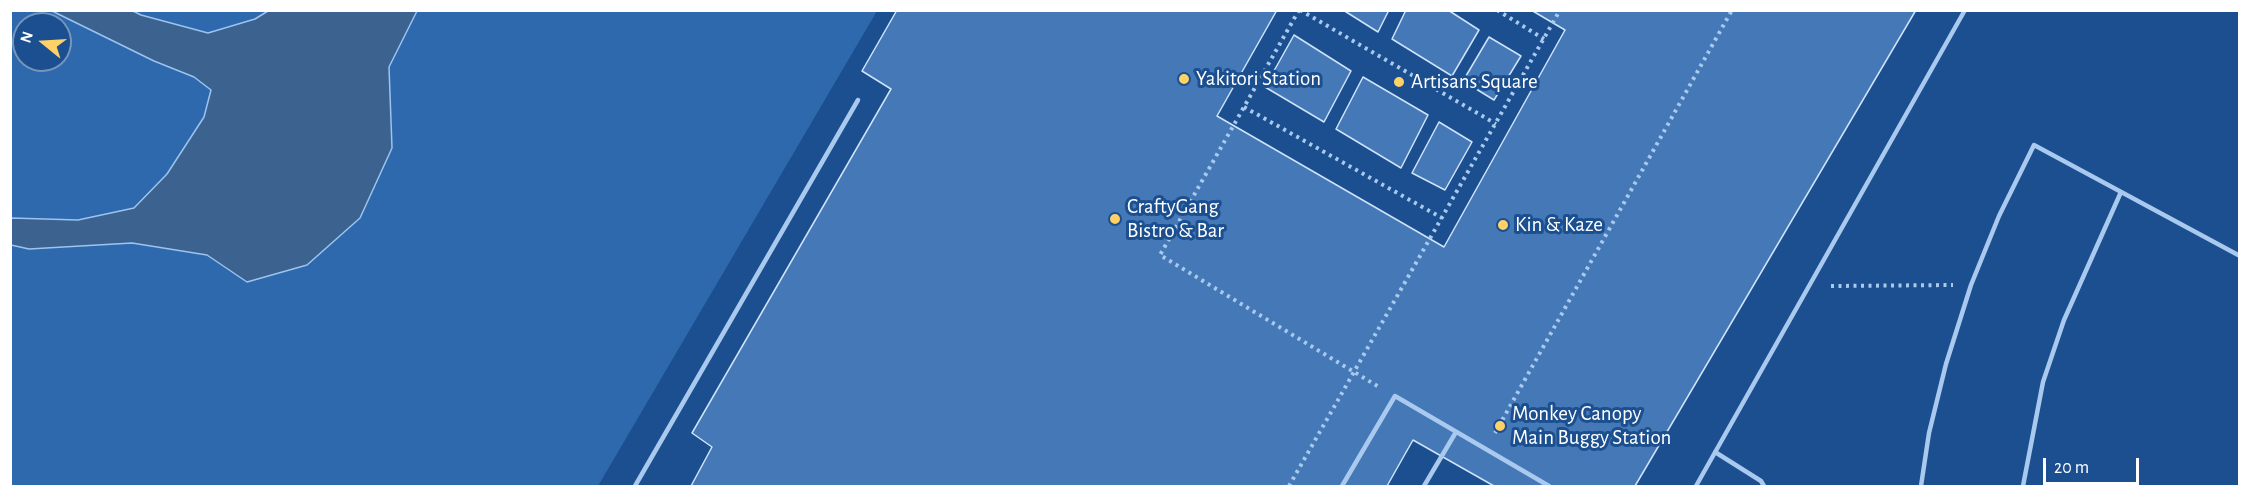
<!DOCTYPE html>
<html>
<head>
<meta charset="utf-8">
<style>
	body { margin:0 }
	#map { position:relative; width:2250px; height:497px; overflow:hidden; background:#1b4f8f; font-family:"Alegreya Sans",sans-serif }
	canvas { display:block }
	.frame { position:absolute; inset:0; border:12px solid #fff; pointer-events:none }
	.north { position:absolute; left:12px; top:12px; width:60px; height:60px; box-sizing:border-box; background:#1b4f8f; border:2px solid #7695bc; border-radius:50%; rotate:288deg; font-size:16px; font-weight:700; line-height:24px; text-align:center; color:#fff }
	.north::after { content:''; display:block; margin:auto; width:21px; height:27px; background:#ffd166; clip-path:polygon(50% 0,100% 100%,50% 72%,0 100%) }
	.scale { position:absolute; left:2043px; top:458px; width:96px; height:27px; box-sizing:border-box; border:3px solid #fff; border-top:0; padding-left:8px; font-size:18px; line-height:21px; white-space:nowrap; color:#fff; -webkit-text-stroke:4px #1b4f8f; paint-order:stroke }
</style>
</head>
<body>
<div id="map">
<canvas width="2250" height="497"></canvas>
<div class="frame"></div>
<div class="north">N</div>
<div class="scale">20 m</div>
</div>
<script>
const ctx = document.querySelector('canvas').getContext('2d');
ctx.lineJoin = 'round';
function fill(path, color) {
  ctx.fillStyle = color;
  ctx.fill(path, 'evenodd');
}
function shape(rows) {
  const path = new Path2D();
  for (const r of rows) {
    path.moveTo(r[0], r[1]);
    for (let i = 2; i < r.length; i += 2) path.lineTo(r[i], r[i + 1]);
  }
  return path;
}
function stroke(path, color, width, dash) {
  ctx.strokeStyle = color;
  ctx.lineWidth = width;
  ctx.lineCap = dash ? 'butt' : 'round';
  ctx.setLineDash(dash || []);
  ctx.stroke(path);
}
function drawText(font, color, halo, rows, align = 'center') {
  ctx.font = font + ' "Alegreya Sans",sans-serif';
  ctx.lineWidth = 6;
  ctx.setLineDash([]);
  ctx.textBaseline = 'middle';
  ctx.strokeStyle = halo;
  ctx.fillStyle = color;
  for (const [text, x, y, turn = 0] of rows) {
    ctx.save();
    ctx.translate(x, y);
    ctx.rotate((+turn || 0) * Math.PI / 180);
    ctx.textAlign = isNaN(turn) ? turn : align;
    if (halo) ctx.strokeText(text, 0, 0);
    ctx.fillText(text, 0, 0);
    ctx.restore();
  }
}
fill(shape([
	[11,11,52,11,154,61,194,77,211,90,204,117,167,174,134,208,78,220,11,218],
	[24,24,60,24,60,60,24,60],
	[133,11,268,11,255,19,208,33,141,15],
	[417,11,877,11,598,486,11,486,11,245,29,249,132,243,207,255,247,282,392,148,389,67]
]), '#2e69ad');
const water = shape([
	[52,11,133,11,141,15,208,33,255,19,268,11,417,11,389,67,392,148,360,218,307,265,247,282,207,255,132,243,29,249,11,245,11,218,78,220,134,208,167,174,204,117,211,90,194,77,154,61,52,11]
]);
fill(water, '#3c6290');
stroke(water, '#9cc4f0', 1.5);
const building = shape([
	[897,10,1277,10,1217,116,1444,247,1565,30,1531,10,1916,10,1635,486,1494,486,1413,440,1387,486,691,486,712,447,692,433,891,89,862,71,897,10],
	[1343,10,1389,10,1378,32,1343,10],
	[1406,10,1448,10,1479,30,1452,76,1392,39,1406,10],
	[1294,35,1351,71,1324,122,1265,87,1294,35],
	[1489,37,1521,56,1494,100,1463,81,1489,37],
	[1363,77,1428,115,1401,168,1336,129,1363,77],
	[1439,122,1472,142,1445,190,1412,173,1439,122]
]);
fill(building, '#4478b7');
stroke(building, '#cfe3fa', 1.5);
stroke(shape([
	[1299,10,1160,255,1379,387],
	[1300,10,1496,124],
	[1497,10,1544,39],
	[1244,107,1442,218],
	[1831,286,1953,285],
	[1495,433,1732,10],
	[1289,486,1560,10]
]), '#a9c9ee', 4, [3, 4.5]);
stroke(shape([
	[1715,452,1761,481,1764,486],
	[635,486,858,100],
	[1342,486,1395,396,1549,486],
	[1424,486,1456,432],
	[1696,486,1965,10],
	[1921,486,1929,433,1946,364,1971,285,1999,216,2034,145,2240,256],
	[2023,486,2043,382,2064,320,2121,192]
]), '#a9c9ee', 4.5);
for (const [x, y, r, color] of [
	[1184,79,6,"#ffd166"],
	[1399,82,6,"#ffd166"],
	[1115,219,6,"#ffd166"],
	[1503,225,6,"#ffd166"],
	[1500,426,6,"#ffd166"]
]) {
  const dot = new Path2D();
  dot.arc(x, y, r, 0, 2 * Math.PI);
  ctx.fillStyle = color;
  ctx.fill(dot);
  stroke(dot, '#1b4f8f', 2);
}
drawText('21px', '#fff', '#1b4f8f', [
	["Yakitori Station",1196,79],
	["Artisans Square",1411,82],
	["CraftyGang",1127,207],
	["Bistro & Bar",1127,231],
	["Kin & Kaze",1515,225],
	["Monkey Canopy",1512,414],
	["Main Buggy Station",1512,438]
], 'left');
</script>
</body>
</html>
